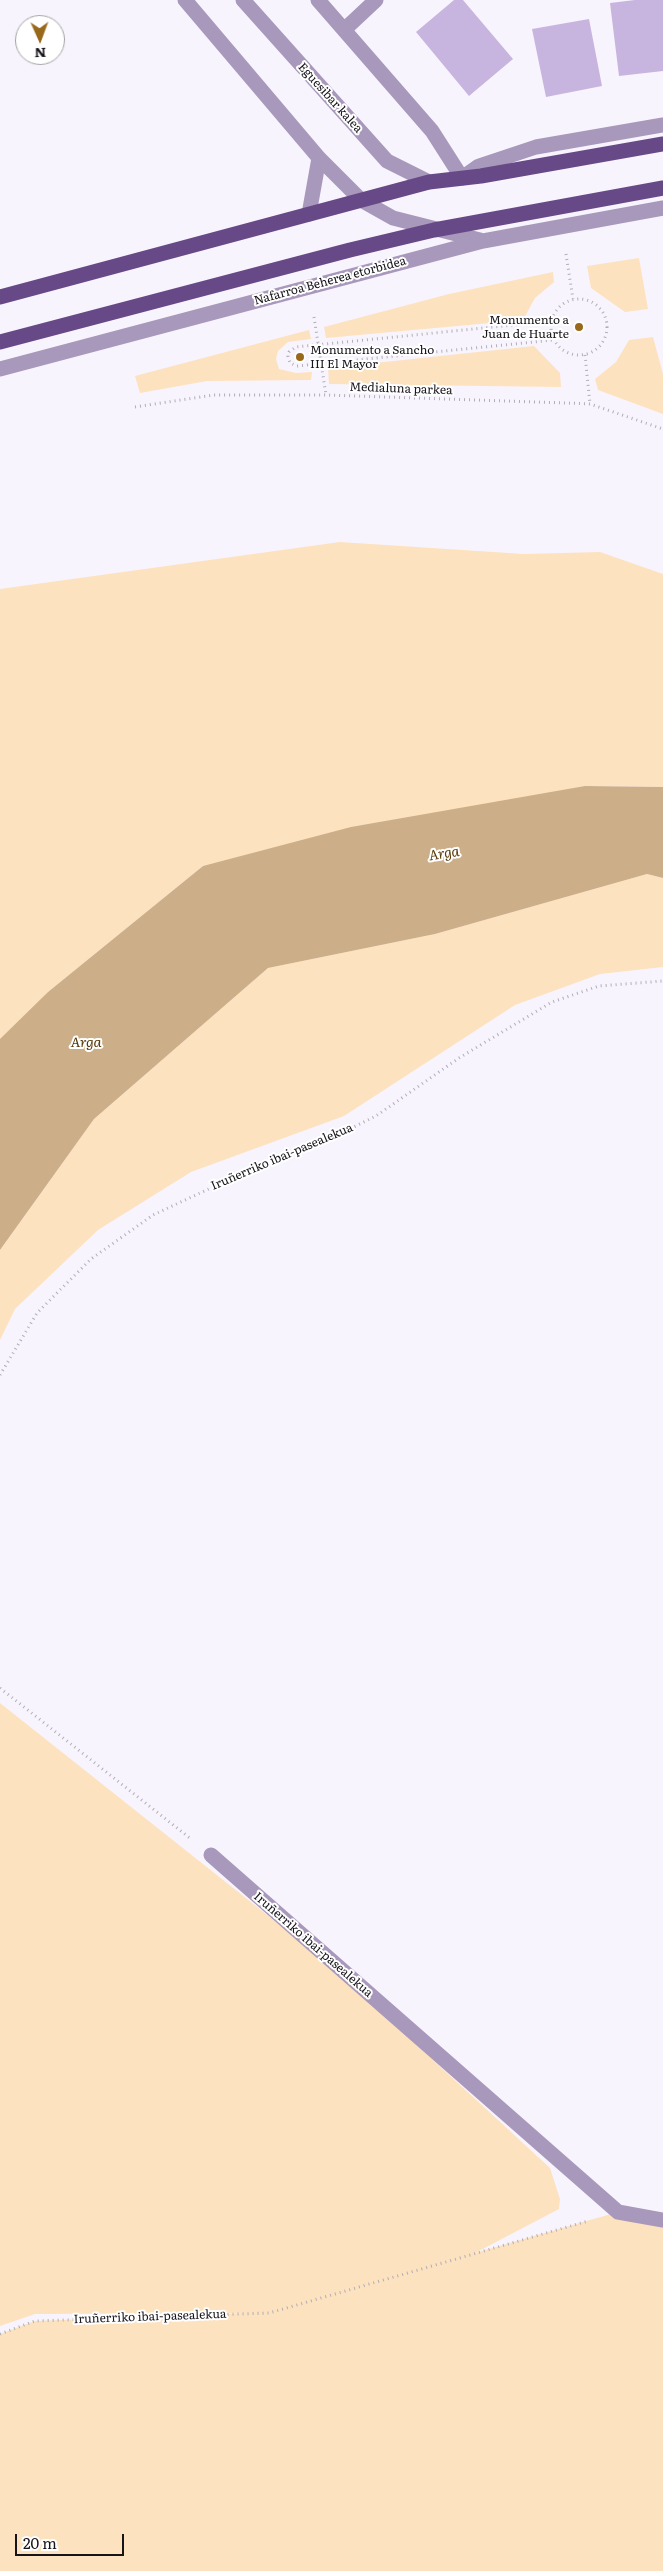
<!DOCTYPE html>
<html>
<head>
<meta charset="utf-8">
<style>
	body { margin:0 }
	#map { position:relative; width:663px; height:2571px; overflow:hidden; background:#f8f4fd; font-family:Literata,serif }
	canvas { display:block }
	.north { position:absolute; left:15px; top:15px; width:50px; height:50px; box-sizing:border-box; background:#fff; border:1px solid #a2a1a3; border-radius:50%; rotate:178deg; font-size:14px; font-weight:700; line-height:20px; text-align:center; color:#161319 }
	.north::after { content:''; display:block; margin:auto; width:18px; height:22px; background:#99691b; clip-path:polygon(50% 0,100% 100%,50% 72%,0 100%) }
	.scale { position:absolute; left:15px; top:2534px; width:109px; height:22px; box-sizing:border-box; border:2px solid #161319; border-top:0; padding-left:6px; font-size:15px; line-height:18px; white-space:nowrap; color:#161319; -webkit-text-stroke:4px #fff; paint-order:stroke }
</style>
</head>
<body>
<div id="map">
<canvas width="663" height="2571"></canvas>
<div class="north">N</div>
<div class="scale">20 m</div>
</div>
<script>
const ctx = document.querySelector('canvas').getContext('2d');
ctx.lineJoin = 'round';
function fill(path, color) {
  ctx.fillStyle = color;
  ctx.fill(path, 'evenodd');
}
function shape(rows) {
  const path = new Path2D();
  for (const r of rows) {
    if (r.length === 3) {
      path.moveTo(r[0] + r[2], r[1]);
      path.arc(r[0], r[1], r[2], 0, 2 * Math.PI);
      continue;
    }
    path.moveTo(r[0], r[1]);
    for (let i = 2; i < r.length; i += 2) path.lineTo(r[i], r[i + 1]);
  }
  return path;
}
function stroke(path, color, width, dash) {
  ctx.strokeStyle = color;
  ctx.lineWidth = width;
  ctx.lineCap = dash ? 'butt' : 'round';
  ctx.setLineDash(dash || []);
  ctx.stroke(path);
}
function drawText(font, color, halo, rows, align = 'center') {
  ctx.font = font + ' Literata,serif';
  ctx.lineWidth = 4;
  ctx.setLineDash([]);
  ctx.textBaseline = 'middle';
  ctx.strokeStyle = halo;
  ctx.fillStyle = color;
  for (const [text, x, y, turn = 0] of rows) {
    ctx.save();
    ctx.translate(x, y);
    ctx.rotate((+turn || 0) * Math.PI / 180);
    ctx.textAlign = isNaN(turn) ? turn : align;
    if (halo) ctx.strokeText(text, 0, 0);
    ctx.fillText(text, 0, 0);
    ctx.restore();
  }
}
fill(shape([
	[639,258,648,309,625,312,591,288,587,266],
	[553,272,554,282,535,298,523,320,326,338,324,327,449,294],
	[309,330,311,339,288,342,278,351,276,359,279,369,296,373,312,372,311,380,207,381,140,393,135,376],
	[653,337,663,374,663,414,598,390,595,379,616,362,629,340],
	[534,346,560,373,561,387,329,384,328,368],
	[340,542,524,554,600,552,663,574,663,787,585,786,203,866,48,992,0,1041,0,589],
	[647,874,663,878,663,967,600,974,515,1005,344,1116,191,1172,98,1230,15,1309,0,1340,0,1250,94,1119,268,968,435,934],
	[0,1703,329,1964,550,2168,560,2199,559,2209,475,2253,618,2212,663,2220,663,2571,0,2571,0,2334,35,2321,245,2313,35,2314,0,2326]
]), '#fde2bf');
fill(shape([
	[585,786,663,787,663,878,647,874,435,934,268,968,94,1119,0,1250,0,1039,48,992,203,866,351,827]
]), '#ccae89');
fill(shape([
	[454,0,463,0,513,59,469,96,416,32],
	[635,0,663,0,663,71,619,76,610,3],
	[589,19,602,86,546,97,532,29]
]), '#c8b5df');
stroke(shape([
	[566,254,573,299],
	[579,327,28],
	[314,317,326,395],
	[552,321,296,347,289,352,288,356,290,363,297,366,553,340],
	[585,355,590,404],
	[135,407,214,395,326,395,566,403,590,404,663,429],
	[0,1375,37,1313,91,1259,153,1215,258,1166,313,1147,376,1116,459,1058,552,1002,599,986,663,981],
	[0,1688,191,1839],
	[0,2334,35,2321,269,2313,588,2221]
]), '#b2aeb6', 3, [1, 4]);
stroke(shape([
	[185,0,319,158,361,200,393,218,480,240],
	[243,0,387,161,429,182],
	[318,0,432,131,462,178,479,166,536,147,663,125],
	[344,30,376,0],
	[309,214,319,158],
	[0,369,483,241,663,208],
	[211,1855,618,2212,663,2220]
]), '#a898bb', 15);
stroke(shape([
	[0,297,429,182,481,176,663,144],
	[0,342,350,250,434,230,663,188]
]), '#684987', 15);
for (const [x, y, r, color] of [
	[579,327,5,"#99691b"],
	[300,357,5,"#99691b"]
]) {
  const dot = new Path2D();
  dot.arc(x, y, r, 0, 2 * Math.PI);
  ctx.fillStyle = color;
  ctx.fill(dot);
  stroke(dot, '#fff', 2);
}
drawText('12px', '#161319', '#fff', [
	["Eguesibar kalea",330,98,48],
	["Nafarroa Beherea etorbidea",330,281,-15],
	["Medialuna parkea",401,389,2],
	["Iruñerriko ibai-pasealekua",282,1157,-23],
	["Iruñerriko ibai-pasealekua",313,1945,41],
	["Iruñerriko ibai-pasealekua",150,2317,-2]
]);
drawText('12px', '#161319', '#fff', [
	["Monumento a",569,320],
	["Juan de Huarte",569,334],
	["Monumento a Sancho",310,350,"left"],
	["III El Mayor",310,364,"left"]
], 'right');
drawText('italic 14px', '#573909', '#fff', [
	["Arga",444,854,-9],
	["Arga",86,1043]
]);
</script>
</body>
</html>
